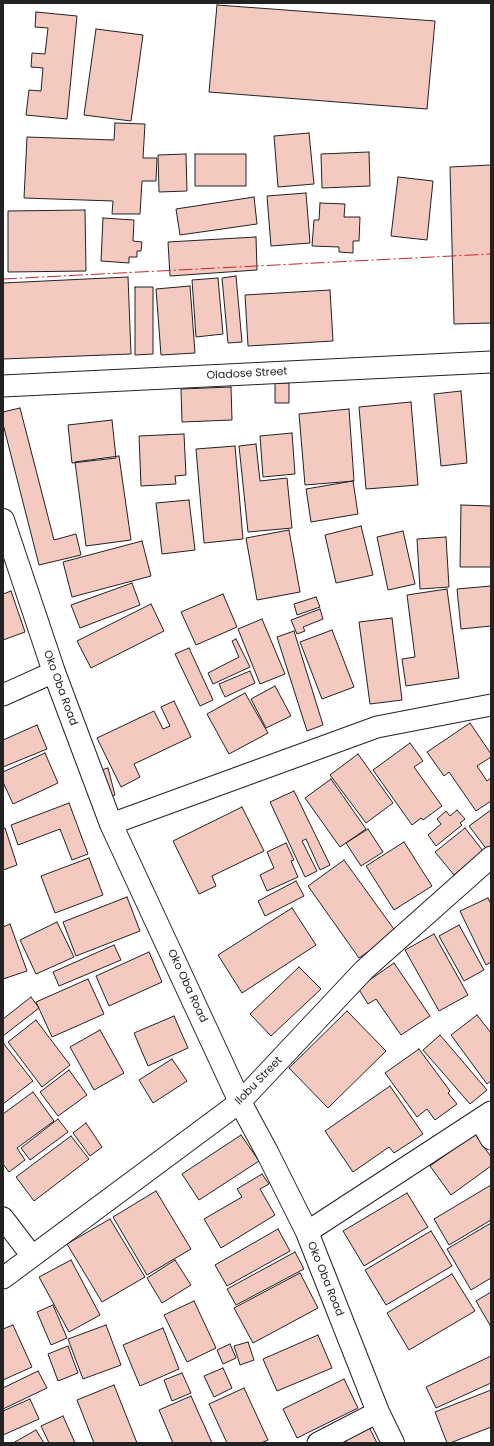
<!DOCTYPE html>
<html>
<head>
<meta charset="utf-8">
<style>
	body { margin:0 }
	#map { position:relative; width:494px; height:1446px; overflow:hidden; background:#fff; font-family:Poppins,sans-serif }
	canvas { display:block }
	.frame { position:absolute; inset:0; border:4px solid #222; pointer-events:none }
</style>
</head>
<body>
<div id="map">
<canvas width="494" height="1446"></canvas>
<div class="frame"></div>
</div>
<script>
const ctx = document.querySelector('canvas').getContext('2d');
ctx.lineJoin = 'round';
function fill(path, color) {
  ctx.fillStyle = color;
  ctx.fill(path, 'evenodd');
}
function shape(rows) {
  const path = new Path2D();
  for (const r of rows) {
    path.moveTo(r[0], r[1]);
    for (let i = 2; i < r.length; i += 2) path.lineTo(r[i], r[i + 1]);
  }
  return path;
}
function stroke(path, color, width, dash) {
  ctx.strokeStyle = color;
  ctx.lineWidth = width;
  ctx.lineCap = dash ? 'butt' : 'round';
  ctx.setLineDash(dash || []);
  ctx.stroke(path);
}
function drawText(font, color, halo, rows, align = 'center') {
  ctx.font = font + ' Poppins,sans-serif';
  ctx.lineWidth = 3;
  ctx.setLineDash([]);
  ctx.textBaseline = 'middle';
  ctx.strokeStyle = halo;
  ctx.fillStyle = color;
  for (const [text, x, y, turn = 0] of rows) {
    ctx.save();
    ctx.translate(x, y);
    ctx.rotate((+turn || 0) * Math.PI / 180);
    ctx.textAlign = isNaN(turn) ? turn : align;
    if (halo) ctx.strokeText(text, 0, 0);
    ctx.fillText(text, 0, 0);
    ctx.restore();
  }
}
const building = shape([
	[217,5,435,21,427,109,209,92,217,5],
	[36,12,77,16,67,119,26,115,29,90,41,91,43,68,31,67,32,53,45,54,48,28,35,27,36,12],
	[96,29,143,35,131,121,84,115,96,29],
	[115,123,145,124,143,158,157,158,156,181,142,181,140,214,112,214,113,201,24,198,27,137,114,140,115,123],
	[309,133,314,184,278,187,274,136,309,133],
	[369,152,370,186,322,188,321,154,369,152],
	[186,154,187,191,159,192,158,155,186,154],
	[195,154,246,154,246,186,195,186,195,154],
	[491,165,491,323,454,324,450,167,491,165],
	[398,177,433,181,427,240,391,236,398,177],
	[306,193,310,243,271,246,267,196,306,193],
	[254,197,257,224,180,235,176,209,254,197],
	[320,203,345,204,344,217,360,217,359,241,353,241,353,253,339,252,339,247,312,246,314,220,319,220,320,203],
	[85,210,86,271,8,272,8,211,85,210],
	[103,218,134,220,133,241,142,242,141,251,137,251,137,257,129,257,129,263,101,261,103,218],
	[256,237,257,270,170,276,168,242,256,237],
	[236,276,242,342,228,343,222,278,236,276],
	[128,277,131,354,3,359,3,283,128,277],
	[218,278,223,334,196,337,192,280,218,278],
	[190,286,195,353,161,355,156,289,190,286],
	[135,287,153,287,153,354,135,355,135,287],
	[330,290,333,341,248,346,245,295,330,290],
	[275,383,289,383,289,403,275,403,275,383],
	[231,387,232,420,182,422,181,389,231,387],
	[461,391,467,463,441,466,434,394,461,391],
	[411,402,418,485,366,489,359,407,411,402],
	[20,408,54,540,76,534,81,555,39,565,3,424,3,412,20,408],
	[349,409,354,481,305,485,299,414,349,409],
	[112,420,116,458,72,463,68,425,112,420],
	[292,433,295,474,263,477,260,436,292,433],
	[184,434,186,475,175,476,176,484,141,486,139,436,184,434],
	[256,444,260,481,287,478,292,528,248,532,239,446,256,444],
	[235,446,243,539,204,543,196,449,235,446],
	[119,456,131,540,86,546,75,462,119,456],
	[353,481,358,514,311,522,306,489,353,481],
	[189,500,195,550,162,554,156,503,189,500],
	[461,505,491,506,491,567,460,567,461,505],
	[361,526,373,575,336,583,325,535,361,526],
	[289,530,300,592,257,600,246,538,289,530],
	[403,531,415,584,388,590,377,537,403,531],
	[446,537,449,587,420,589,417,539,446,537],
	[142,541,151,576,72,597,63,562,142,541],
	[132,583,140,605,80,628,71,605,132,583],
	[491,586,491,626,461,629,457,589,491,586],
	[447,589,459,678,406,686,402,659,415,657,407,595,447,589],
	[11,591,25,632,3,640,3,594,11,591],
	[223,594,237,627,196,645,181,612,223,594],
	[316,597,320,607,297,615,294,604,316,597],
	[151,604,164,631,91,668,77,641,151,604],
	[320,609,323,619,303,627,305,631,297,634,291,620,320,609],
	[392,618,402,700,370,704,359,622,392,618],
	[262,619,285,674,260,684,238,629,262,619],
	[332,630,354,687,322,699,300,642,332,630],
	[294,631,323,725,307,731,277,637,294,631],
	[236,639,250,667,213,684,208,673,239,657,232,641,236,639],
	[189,648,213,700,200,706,175,654,189,648],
	[250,671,255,683,225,697,219,684,250,671],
	[275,686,291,716,266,728,251,699,275,686],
	[245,693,268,733,229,754,207,714,245,693],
	[174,701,191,737,134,764,140,777,121,787,97,738,154,711,163,729,170,726,161,707,174,701],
	[470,723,491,754,491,757,477,766,487,781,491,778,491,801,476,811,449,772,444,776,427,752,470,723],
	[37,725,47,749,3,767,3,740,37,725],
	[410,743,423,761,414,767,442,806,423,820,421,818,412,825,373,770,410,743],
	[45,753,58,783,13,804,3,782,3,772,45,753],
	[358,754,393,803,366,823,330,775,358,754],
	[108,768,115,795,102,799,95,772,108,768],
	[331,779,366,829,340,847,305,798,331,779],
	[294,791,330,865,320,870,306,839,302,841,317,871,305,877,270,802,294,791],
	[69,803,88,854,72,860,60,829,18,845,11,825,69,803],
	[242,807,264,851,212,876,216,886,199,894,173,841,242,807],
	[457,810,465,819,460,823,462,825,436,846,428,835,441,824,437,819,446,811,450,816,457,810],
	[491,810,491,849,488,851,469,826,491,810],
	[3,828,5,828,17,865,3,870,3,828],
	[465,828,483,851,454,875,435,852,465,828],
	[368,829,383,852,361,866,346,843,368,829],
	[404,842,432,886,394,910,366,866,404,842],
	[286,843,294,860,291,861,298,877,267,891,260,875,274,868,267,852,286,843],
	[89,858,103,895,55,913,41,876,89,858],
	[344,860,396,932,359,958,308,886,344,860],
	[296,881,304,896,265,916,258,901,296,881],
	[127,897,140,931,76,956,63,922,127,897],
	[488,898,491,904,491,962,486,965,460,911,488,898],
	[292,908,316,945,242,993,218,955,292,908],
	[57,922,74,957,36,974,20,940,57,922],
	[10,924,27,971,3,979,3,927,10,924],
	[459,925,484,970,464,981,439,936,459,925],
	[434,934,468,995,439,1011,405,950,434,934],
	[114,945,121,960,59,986,53,972,114,945],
	[149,952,162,982,109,1006,96,976,149,952],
	[394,963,430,1016,401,1035,376,999,368,1004,358,988,394,963],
	[299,967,321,989,271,1036,250,1014,299,967],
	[88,979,104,1014,52,1037,36,1002,88,979],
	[31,997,39,1008,3,1036,3,1019,31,997],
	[347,1011,386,1051,328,1108,289,1068,347,1011],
	[477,1015,491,1033,491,1081,487,1084,451,1035,477,1015],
	[174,1016,188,1048,148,1066,134,1033,174,1016],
	[36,1020,70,1065,42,1087,8,1042,36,1020],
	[100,1030,124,1073,94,1090,70,1047,100,1030],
	[440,1035,487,1090,470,1104,423,1050,440,1035],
	[4,1044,33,1081,3,1104,3,1045,4,1044],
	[419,1049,450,1091,448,1093,457,1104,435,1120,427,1109,417,1117,385,1073,419,1049],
	[172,1059,187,1081,153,1103,139,1080,172,1059],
	[69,1070,87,1095,58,1116,40,1092,69,1070],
	[390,1086,423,1134,394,1153,389,1147,353,1172,325,1131,390,1086],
	[33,1092,54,1121,17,1148,25,1160,9,1172,3,1164,3,1114,33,1092],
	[58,1119,68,1132,30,1160,21,1148,58,1119],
	[86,1123,102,1147,90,1156,73,1133,86,1123],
	[475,1134,491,1157,491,1166,451,1195,430,1166,475,1134],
	[241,1135,259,1161,199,1200,182,1174,241,1135],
	[71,1136,89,1159,34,1201,16,1177,71,1136],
	[262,1174,269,1184,260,1189,275,1215,221,1248,204,1219,242,1197,237,1189,262,1174],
	[491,1185,491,1220,449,1245,434,1219,491,1185],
	[156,1191,191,1249,147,1275,113,1217,156,1191],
	[407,1193,428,1227,364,1266,343,1231,407,1193],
	[110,1219,145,1277,102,1302,67,1244,110,1219],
	[491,1223,491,1278,471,1290,447,1249,491,1223],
	[278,1229,290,1251,227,1286,215,1265,278,1229],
	[431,1231,452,1266,386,1305,365,1270,431,1231],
	[295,1252,304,1269,236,1305,227,1289,295,1252],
	[71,1260,100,1315,69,1332,39,1277,71,1260],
	[175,1260,191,1285,162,1303,147,1278,175,1260],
	[300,1273,318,1308,253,1343,234,1308,300,1273],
	[452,1274,475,1311,409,1350,387,1313,452,1274],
	[491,1292,491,1327,476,1301,491,1292],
	[194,1301,216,1348,187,1362,164,1315,194,1301],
	[53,1305,67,1338,51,1345,37,1312,53,1305],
	[13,1325,32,1367,3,1380,3,1329,13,1325],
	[106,1325,121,1365,83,1379,68,1339,106,1325],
	[163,1328,179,1369,140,1386,123,1345,163,1328],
	[318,1335,332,1368,277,1391,263,1359,318,1335],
	[248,1342,254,1360,240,1365,234,1346,248,1342],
	[230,1344,236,1358,223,1364,217,1350,230,1344],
	[68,1346,78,1373,58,1381,48,1354,68,1346],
	[491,1356,491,1383,436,1408,426,1387,491,1356],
	[223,1368,232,1388,214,1397,204,1376,223,1368],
	[38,1371,47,1388,3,1409,3,1388,38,1371],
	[182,1373,191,1393,172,1401,164,1380,182,1373],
	[344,1379,358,1408,297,1438,283,1409,344,1379],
	[114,1385,137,1443,94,1443,77,1400,114,1385],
	[244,1388,268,1440,261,1443,227,1443,209,1404,244,1388],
	[491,1390,491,1427,450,1443,447,1443,435,1412,491,1390],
	[191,1396,212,1443,173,1443,159,1410,191,1396],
	[30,1399,39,1419,3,1435,3,1411,30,1399],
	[63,1416,75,1443,49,1443,41,1426,63,1416],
	[367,1423,377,1443,347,1443,343,1435,367,1423],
	[36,1430,44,1443,13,1443,36,1430]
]);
fill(building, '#f3c9c0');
stroke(building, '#222', 1);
const street = shape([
	[3,386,491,362],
	[3,695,54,672],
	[111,824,377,727,491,705],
	[480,1120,491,1139],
	[3,1218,32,1256],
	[307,1232,491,1112],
	[3,1278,240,1102,364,970,491,857],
	[318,1443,378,1412]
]);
const secondary = shape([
	[3,520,54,672,111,824,240,1102,268,1154,307,1232,378,1412,393,1443]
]);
stroke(street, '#222', 23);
stroke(secondary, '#222', 24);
stroke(street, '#fff', 21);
stroke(secondary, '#fff', 22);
stroke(shape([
	[3,279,491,254]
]), '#c62828', 1, [14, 3, 2, 3]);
drawText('11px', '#222', '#fff', [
	["Oladose Street",247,374,-3],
	["Oko Oba Road",60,688,70],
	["Oko Oba Road",187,986,65],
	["Ilobu Street",259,1081,-46],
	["Oko Oba Road",325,1279,68]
]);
</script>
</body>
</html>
